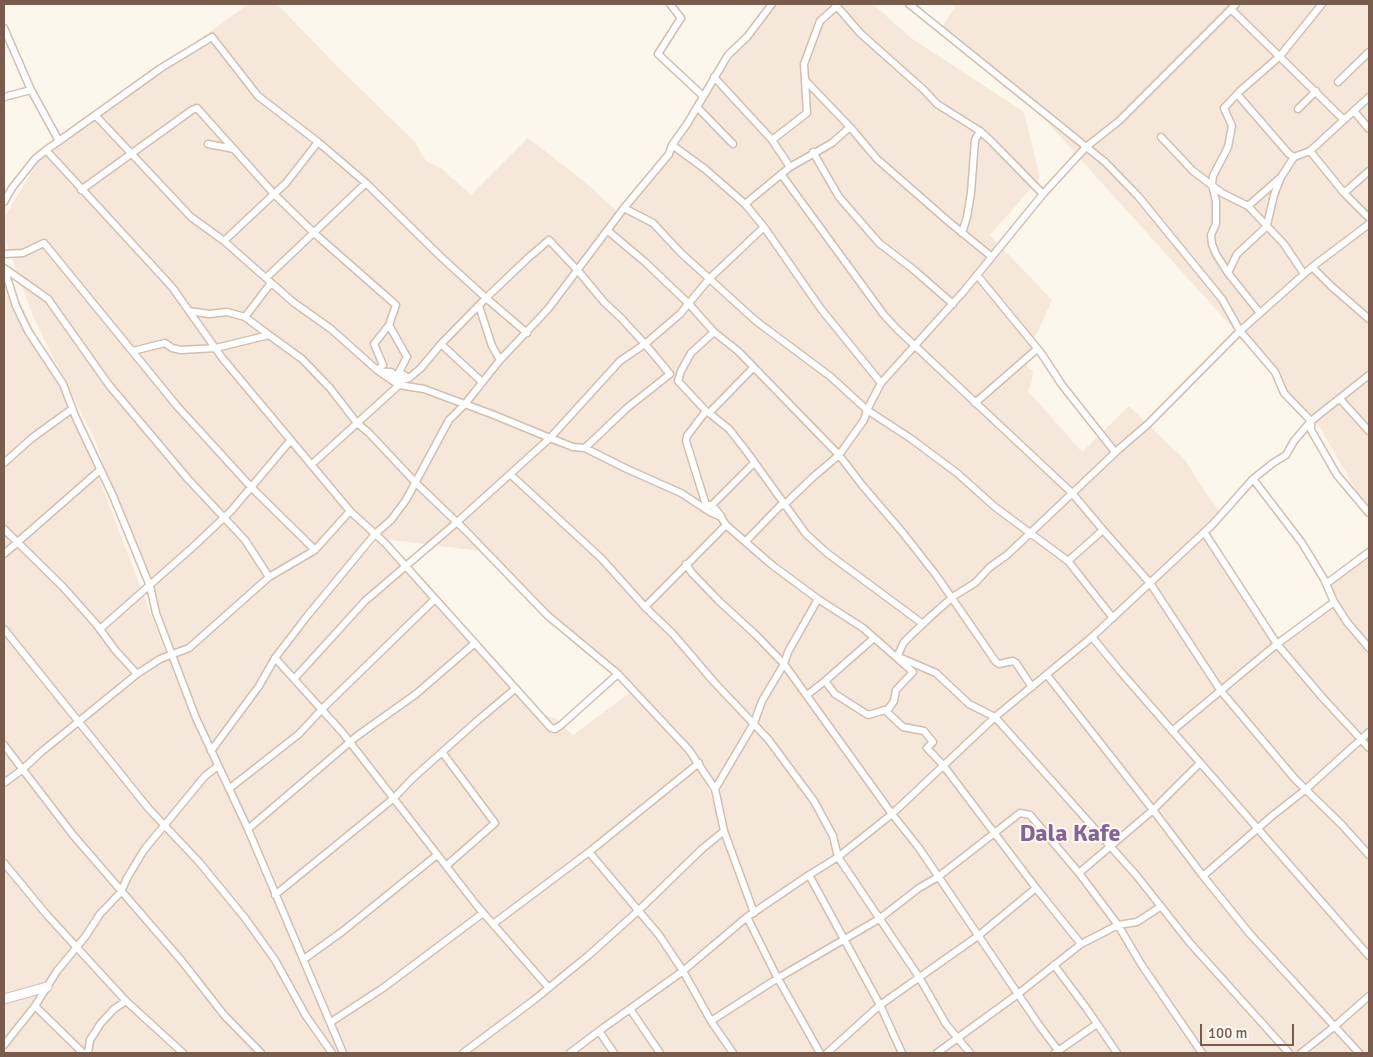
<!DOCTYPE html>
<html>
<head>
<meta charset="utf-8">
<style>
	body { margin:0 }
	#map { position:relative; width:1373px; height:1057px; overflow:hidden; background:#fdf6ec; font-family:Signika,sans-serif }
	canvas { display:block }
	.frame { position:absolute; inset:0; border:5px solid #7a5c4d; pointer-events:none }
	.scale { position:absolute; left:1200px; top:1024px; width:94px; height:22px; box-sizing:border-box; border:2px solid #7a5c4d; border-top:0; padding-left:6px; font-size:15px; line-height:18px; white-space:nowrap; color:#7a5c4d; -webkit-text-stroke:4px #fffaf3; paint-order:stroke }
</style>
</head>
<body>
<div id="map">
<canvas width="1373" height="1057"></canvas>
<div class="frame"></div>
<div class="scale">100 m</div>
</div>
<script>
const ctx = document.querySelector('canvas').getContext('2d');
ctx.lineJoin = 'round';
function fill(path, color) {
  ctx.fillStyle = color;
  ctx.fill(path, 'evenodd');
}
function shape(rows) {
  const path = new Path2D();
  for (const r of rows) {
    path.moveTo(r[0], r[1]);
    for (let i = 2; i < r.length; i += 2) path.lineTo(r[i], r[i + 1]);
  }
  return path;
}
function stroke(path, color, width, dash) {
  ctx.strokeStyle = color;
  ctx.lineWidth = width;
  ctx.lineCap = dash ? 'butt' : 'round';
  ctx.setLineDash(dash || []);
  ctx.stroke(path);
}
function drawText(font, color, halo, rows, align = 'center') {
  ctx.font = font + ' Signika,sans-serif';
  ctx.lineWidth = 4;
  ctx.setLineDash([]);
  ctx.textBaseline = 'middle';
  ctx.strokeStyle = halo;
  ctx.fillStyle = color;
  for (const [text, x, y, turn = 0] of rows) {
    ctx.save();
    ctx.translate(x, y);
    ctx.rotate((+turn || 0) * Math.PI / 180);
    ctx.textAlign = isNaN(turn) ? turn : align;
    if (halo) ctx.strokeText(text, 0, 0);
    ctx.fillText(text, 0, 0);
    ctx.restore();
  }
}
fill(shape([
	[248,4,277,4,338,67,414,141,426,161,442,169,471,195,528,138,586,183,618,212,675,142,757,22,771,4,873,4,911,38,1024,112,1040,178,990,235,1052,300,1026,357,1027,367,1033,371,1032,381,1028,391,1082,452,1129,406,1186,461,1207,495,1223,515,1211,534,1272,642,1329,601,1330,583,1369,551,1369,1053,823,1053,773,965,751,914,748,893,715,792,705,768,688,744,623,677,480,551,383,539,374,535,253,687,211,745,144,580,95,440,34,319,4,237,4,218,42,155],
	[957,4,1369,4,1369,513,1321,429,1258,356,1019,91,941,29],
	[4,267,84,439,163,646,212,753,228,724,352,565,378,541,406,561,439,602,467,630,533,711,556,719,573,735,631,692,696,759,716,807,746,895,749,918,783,996,817,1053,4,1053]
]), '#f5e8da');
const street = shape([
	[670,4,681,18,658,54,703,96],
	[835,4,860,33,924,90,937,104,980,131,991,141,1043,194],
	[909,4,1105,162,1138,196,1222,299,1240,331,1275,372,1284,393,1311,421,1311,430,1337,475,1369,513],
	[837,6,820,21,804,64,807,113,772,140,790,167,832,143,850,127],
	[1231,9,1343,119],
	[4,28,31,90,59,141,46,150,172,287,223,359,350,511,385,543,551,728,555,729,561,725,618,674],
	[714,77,772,140],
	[805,80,850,127,877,159,949,222,992,257],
	[1338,82,1369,52],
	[1237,94,1289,154,1294,157,1310,151],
	[4,97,31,90],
	[1369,97,1310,151,1344,193,1369,218],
	[697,107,733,144],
	[1298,109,1316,91],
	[1354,111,1369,129],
	[96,116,191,217,224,241,293,302,331,329,377,370,393,381,399,385,424,389,494,415,550,438,573,447,585,448,627,469,681,493,710,512,721,517,726,525,772,565,818,599,863,628,913,672,896,690,894,701,887,711],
	[1161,137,1193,171,1222,193,1248,206,1284,244,1304,274],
	[59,141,161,68,212,37,258,96,318,142,366,183,441,257,486,298,527,333],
	[318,142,286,183,274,194,314,233,396,305,389,325,374,344,383,365,377,370],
	[208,144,234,149],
	[672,145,705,169,745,204,764,227,821,309,881,383],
	[813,152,839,197,879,243,914,270,953,304],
	[781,174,884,315,897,329,1072,493,1103,530,1068,561],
	[81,190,192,110,197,108,274,194,224,241],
	[1344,193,1369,171],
	[4,202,12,188,35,159,46,150],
	[745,204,790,167],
	[1248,206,1280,178],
	[624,208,653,223,681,253,756,321,831,377,867,410,910,438,957,473,995,507,1068,561,1113,618],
	[608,231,645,262,689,304,714,332,738,351,839,455,862,485,903,533,936,575,996,662,999,664,1013,661,1016,663,1032,687],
	[962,233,967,217,971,193,975,140,980,131],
	[4,254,23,253,44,243,177,406,251,487,315,550],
	[1312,267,1331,286,1369,319],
	[4,268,16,306,28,331,63,384,76,418,113,496,150,586,156,613,196,718,248,829,343,1053],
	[4,268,48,299,109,385,188,479,245,540,269,577],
	[1228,273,1237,254,1264,229,1267,225,1274,195,1281,177,1294,157],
	[977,275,1041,353,1062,385,1115,452],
	[266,278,366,183],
	[479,306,492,346,500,360],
	[189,311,209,314,227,312,245,317,269,335],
	[1260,313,1228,273,1216,254,1212,244,1211,235,1216,224,1216,201,1212,185,1213,176,1228,147,1232,126,1224,108,1240,91,1280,56,1322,4],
	[245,317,271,283],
	[389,325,407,357,399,372,409,378],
	[714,332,691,353,681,371,678,381,706,411,687,436,686,441,706,505,712,505,721,516],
	[441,344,482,382],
	[133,351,165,343,172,348,181,350,216,348,269,335,302,359,330,388,357,423,369,433,415,482,465,530,547,615,618,674,689,750,715,789,724,831,754,913],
	[753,368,709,413,729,429,747,452,806,534,827,553,923,624],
	[380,371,391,372,402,380,409,378,421,368,441,344,486,298,528,258,549,240,579,272,604,302,621,318,645,344,670,374,627,408,585,448],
	[1340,399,1369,431],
	[975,403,1037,349],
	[4,463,32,438,72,409],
	[311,465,399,385],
	[510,474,602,559,645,607,673,634,714,682,768,739,814,801,833,836,838,857,919,977,946,1024,970,1053],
	[1253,479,1302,543,1324,579,1334,602,1347,622,1369,648],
	[712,505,754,463],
	[4,529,63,587,96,624,116,651,137,674],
	[1103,530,1150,583,1221,691,1295,779,1342,825,1369,855],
	[1204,532,1277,644,1322,697,1369,748],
	[746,541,780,506,784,505,812,478,839,455,864,420,867,410,881,383,964,291,1043,194,1086,147,1119,121,1236,4],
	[4,554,100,470],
	[686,564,692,573,720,602,756,635,784,664,892,814,919,848,1039,1025,1060,1053],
	[1326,584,1369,552],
	[645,607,726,525],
	[4,629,149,809,199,862,245,918,275,960,306,1016,332,1053],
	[100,629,194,546,231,511,290,441],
	[1092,637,1120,671,1369,956],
	[897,657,904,642,930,617,954,596,975,583,990,567,1007,555,1119,449,1148,424,1240,331,1312,267,1369,224],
	[275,658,342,732,478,907,549,988],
	[901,658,936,673,969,704,995,717,1136,875,1190,943,1289,1053],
	[1047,675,1153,810,1203,876,1250,934,1359,1053],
	[294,679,365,601,456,523,550,438,620,361,645,344,680,314,709,279,764,227],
	[825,681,874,638],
	[807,695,825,681,835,694,868,715,885,710,903,727,924,731,933,742,927,748,943,765,1036,888,1081,944],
	[1172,731,1277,644,1334,602],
	[4,745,73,835,181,960,224,1015,261,1053],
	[211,751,259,686,275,658,308,615,375,534,391,520,406,500,449,420,465,404,500,360,548,309,624,208,669,154,672,145,687,124,728,55,747,37,772,4],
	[442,752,495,823,446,866],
	[4,783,23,769,40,753,137,674,160,659,189,648,269,577,315,550,350,511],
	[230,788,299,734,322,709,435,599],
	[715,789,754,723,762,701,784,664,788,652,818,599],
	[248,829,357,736,416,694,475,643],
	[589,852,659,935,683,971,711,1021,733,1053],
	[4,863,47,915,126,1001,183,1053],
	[1079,873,1153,810,1200,763],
	[809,875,880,1005,902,1053],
	[1203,876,1272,816,1305,790,1369,732],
	[275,895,394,798,413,778,477,721,515,689],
	[747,917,776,975,820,1053],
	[493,924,589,852,699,763],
	[304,959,343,931,437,855],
	[1054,965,1087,1009,1117,1053],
	[35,1006,83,1053],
	[630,1009,660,1053],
	[711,1021,778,978,879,919,919,888,938,877,1020,813,1030,815,1079,873,1118,925,1141,964,1202,1053],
	[331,1022,383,988,483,913],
	[599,1031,614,1053],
	[4,1045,35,1006,57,971,85,937,100,914,121,892,127,878,144,850,205,776,218,766],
	[88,1053,90,1040,101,1023,114,1009,126,1001],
	[463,1053,534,1000,589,955,638,911,702,849,724,831],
	[570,1053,599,1031,683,971,747,917,809,875,838,857,892,814,995,717,1092,637,1213,524,1253,479,1273,463,1286,455,1294,441,1311,421,1369,375],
	[827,1053,880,1005,978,936,1036,888],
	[937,1053,1018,994,1081,944,1118,925,1137,922,1160,907],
	[1055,1053,1097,1024],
	[1301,1053,1335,1026,1369,996]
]);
const secondary = shape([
	[4,999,47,987]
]);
stroke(street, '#d1beb0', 9);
stroke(secondary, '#d6c0b0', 11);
stroke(street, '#fff', 6);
stroke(secondary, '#fff', 9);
drawText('bold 24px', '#846695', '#fffaf3', [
	["Dala Kafe",1070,835]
]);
</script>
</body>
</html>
